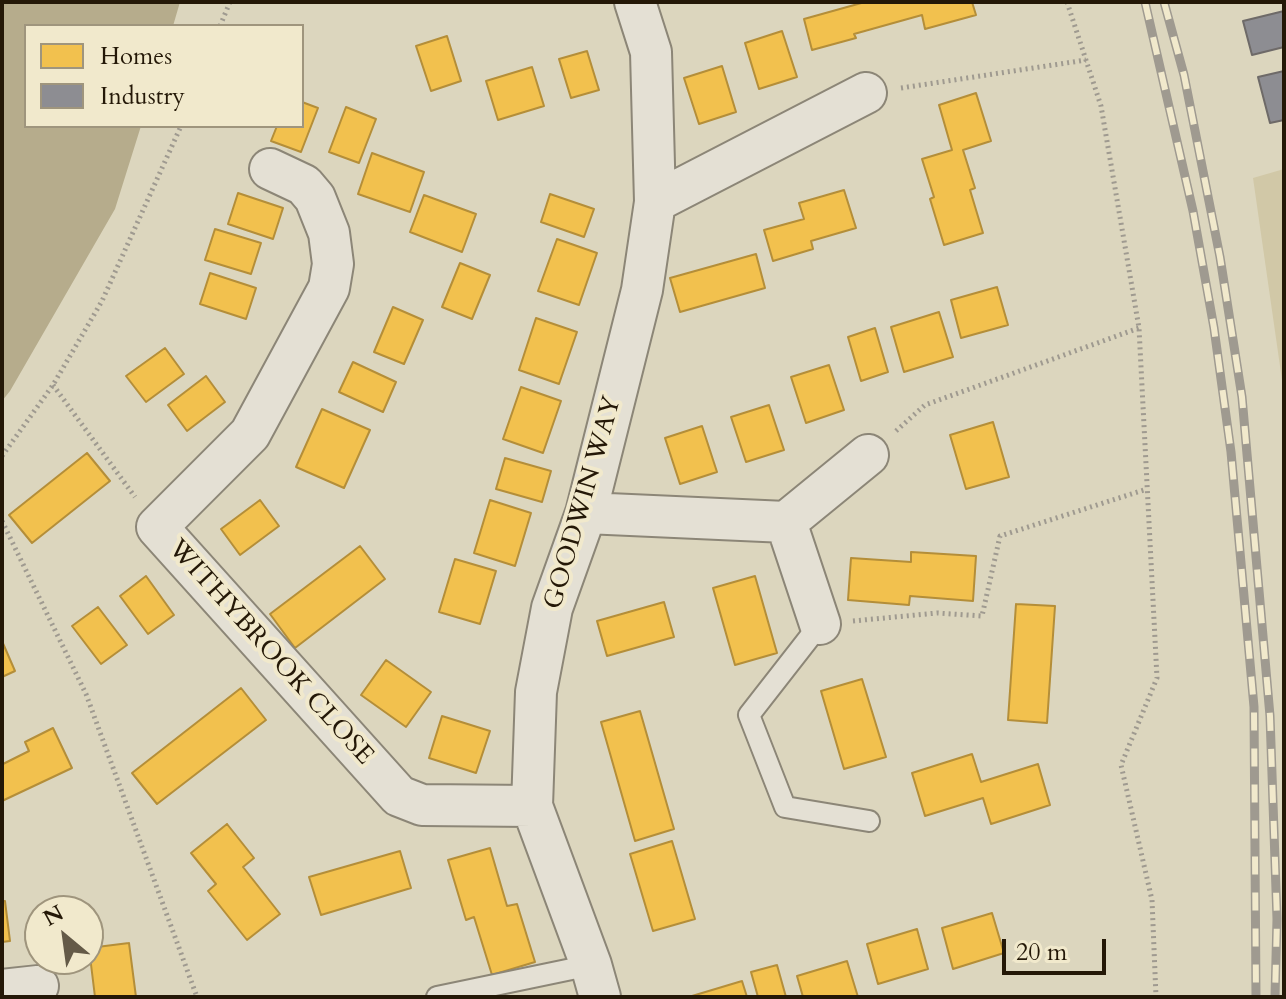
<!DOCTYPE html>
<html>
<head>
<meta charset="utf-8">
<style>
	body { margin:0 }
	#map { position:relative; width:1286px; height:999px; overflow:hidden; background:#dcd6be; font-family:Cardo,serif }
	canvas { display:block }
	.frame { position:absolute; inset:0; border:4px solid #241807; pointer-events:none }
	.legend { position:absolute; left:24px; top:24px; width:280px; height:104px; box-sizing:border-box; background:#f1e9cc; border:2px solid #9f957d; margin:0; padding:10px 14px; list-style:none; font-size:24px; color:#241807 }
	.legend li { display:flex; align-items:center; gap:16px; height:40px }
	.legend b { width:40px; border:2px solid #9f957d }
	.north { position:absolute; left:24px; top:895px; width:80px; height:80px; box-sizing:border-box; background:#f1e9cc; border:2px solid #9f957d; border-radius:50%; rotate:331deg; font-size:22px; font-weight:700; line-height:32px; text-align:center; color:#241807 }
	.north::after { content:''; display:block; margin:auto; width:28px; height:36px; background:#645a47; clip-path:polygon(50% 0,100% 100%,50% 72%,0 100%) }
	.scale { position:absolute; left:1002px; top:939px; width:104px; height:36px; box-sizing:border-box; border:4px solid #241807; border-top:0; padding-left:10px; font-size:24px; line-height:28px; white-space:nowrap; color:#241807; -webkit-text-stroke:6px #f1e9cc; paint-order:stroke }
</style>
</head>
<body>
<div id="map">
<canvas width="1286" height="999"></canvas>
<div class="frame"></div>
<ul class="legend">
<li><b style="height:22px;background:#f2c14e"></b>Homes</li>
<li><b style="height:22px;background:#8d8d92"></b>Industry</li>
</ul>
<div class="north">N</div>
<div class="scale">20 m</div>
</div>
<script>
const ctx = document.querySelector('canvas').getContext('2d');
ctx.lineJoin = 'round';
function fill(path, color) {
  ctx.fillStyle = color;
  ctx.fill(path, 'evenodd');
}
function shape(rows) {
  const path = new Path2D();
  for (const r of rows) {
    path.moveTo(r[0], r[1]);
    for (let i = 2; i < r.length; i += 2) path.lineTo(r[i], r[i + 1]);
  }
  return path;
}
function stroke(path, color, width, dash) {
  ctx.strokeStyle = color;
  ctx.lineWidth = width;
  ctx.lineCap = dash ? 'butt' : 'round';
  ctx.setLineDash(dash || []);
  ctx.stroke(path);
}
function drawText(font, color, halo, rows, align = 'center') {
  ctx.font = font + ' Cardo,serif';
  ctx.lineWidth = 8;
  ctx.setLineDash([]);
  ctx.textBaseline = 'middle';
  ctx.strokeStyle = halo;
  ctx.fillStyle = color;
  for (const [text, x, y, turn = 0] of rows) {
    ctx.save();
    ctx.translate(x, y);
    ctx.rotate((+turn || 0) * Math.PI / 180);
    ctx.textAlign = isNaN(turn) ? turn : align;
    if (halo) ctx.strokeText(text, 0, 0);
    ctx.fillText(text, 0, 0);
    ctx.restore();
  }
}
fill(shape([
	[1284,169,1284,394,1253,178]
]), '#d1c8a7');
fill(shape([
	[2,2,180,2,173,26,26,26,26,126,141,126,115,209,10,391,2,401]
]), '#b6ac8c');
const homes = shape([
	[865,2,972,2,976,15,925,29,922,15,854,34,856,38,812,50,804,19,865,2],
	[782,31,797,77,759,89,745,43,782,31],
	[447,36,461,81,431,91,416,46,447,36],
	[587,51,599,90,571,98,559,59,587,51],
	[722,66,736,112,699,124,684,78,722,66],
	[532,67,544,106,498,120,486,81,532,67],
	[976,93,991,141,963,150,975,188,970,190,983,233,944,245,930,199,934,197,922,159,952,150,939,105,976,93],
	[302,102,318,108,301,152,271,141,277,126,302,126,302,102],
	[346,107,376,119,359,163,329,152,346,107],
	[372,153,424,172,410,212,358,194,372,153],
	[844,190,856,228,811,241,813,249,773,261,764,230,804,219,799,203,844,190],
	[238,193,283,208,273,239,228,224,238,193],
	[550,194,594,209,584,237,541,222,550,194],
	[424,195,476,214,462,252,410,232,424,195],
	[215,229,261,243,251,274,205,260,215,229],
	[557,239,597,253,579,305,538,291,557,239],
	[756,254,765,288,680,312,670,278,756,254],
	[460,263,490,275,472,319,442,307,460,263],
	[210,273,256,288,246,319,200,304,210,273],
	[997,287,1008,325,961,338,951,300,997,287],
	[393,307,423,320,404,364,374,352,393,307],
	[939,312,953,357,904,372,891,327,939,312],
	[536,318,577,332,559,384,519,370,536,318],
	[875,328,888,372,861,381,848,337,875,328],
	[165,348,184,374,146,402,126,376,165,348],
	[353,362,396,382,383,412,339,392,353,362],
	[829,365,844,410,806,423,791,377,829,365],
	[206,376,225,402,187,431,168,405,206,376],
	[521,387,561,401,543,453,503,439,521,387],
	[769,405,784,450,746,462,731,417,769,405],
	[322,409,370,430,344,488,296,467,322,409],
	[993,422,1009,477,966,489,950,435,993,422],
	[702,426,717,472,680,484,665,438,702,426],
	[87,453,110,481,32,543,9,515,87,453],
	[505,458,551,471,542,502,496,489,505,458],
	[260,500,279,526,240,555,221,529,260,500],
	[490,500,531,513,515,566,474,553,490,500],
	[360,546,385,579,295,648,270,614,360,546],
	[911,552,976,556,973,601,910,596,909,605,848,600,851,558,911,562,911,552],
	[455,559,496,571,480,624,439,612,455,559],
	[146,576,174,615,148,634,120,596,146,576],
	[755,576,777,653,735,665,713,588,755,576],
	[664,602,674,637,607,656,597,621,664,602],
	[1016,604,1055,606,1047,723,1008,720,1016,604],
	[98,607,127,645,101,664,72,626,98,607],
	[2,641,15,671,2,677,2,641],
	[386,660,431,692,406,727,361,695,386,660],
	[862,679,886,757,844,769,821,691,862,679],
	[241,688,266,720,157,804,132,773,241,688],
	[640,711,674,829,635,841,601,722,640,711],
	[442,716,490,731,476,773,429,758,442,716],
	[53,728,72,768,2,801,2,761,3,764,29,751,25,742,53,728],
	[972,754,981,782,1038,764,1050,805,991,824,983,798,925,816,912,773,972,754],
	[227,824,254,858,243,867,280,914,247,940,208,891,216,884,191,853,227,824],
	[672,841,695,919,653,931,630,854,672,841],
	[490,848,507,906,517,904,535,962,492,975,474,917,466,920,448,860,490,848],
	[400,851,411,888,321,915,309,877,400,851],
	[2,901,5,901,10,941,2,942,2,901],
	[992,913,1004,953,953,969,942,928,992,913],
	[917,929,928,969,878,984,867,944,917,929],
	[129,943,136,997,95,997,89,948,129,943],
	[847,961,858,997,803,997,797,976,847,961],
	[777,965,786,997,758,997,751,972,777,965],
	[742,981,747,997,692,997,692,996,742,981]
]);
fill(homes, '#f2c14e');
stroke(homes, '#b48e39', 2);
const industry = shape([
	[1284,11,1284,47,1252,55,1243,21,1284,11],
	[1284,71,1284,120,1270,123,1258,77,1284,71]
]);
fill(industry, '#8d8d92');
stroke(industry, '#6e6a68', 2);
const lane = shape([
	[820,624,749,715,785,807,869,821],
	[437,997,591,965]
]);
const street = shape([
	[270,169,304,185,315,198,329,233,333,264,329,288,250,434,157,527,399,796,422,805,532,806],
	[655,202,866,93],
	[586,513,786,522,820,624],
	[786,522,868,455],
	[2,990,38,986],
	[600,997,591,965,532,806,536,692,552,608,586,513,642,290,655,202,651,52,635,2]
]);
stroke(lane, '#8c8677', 24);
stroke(street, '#8c8677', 44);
stroke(shape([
	[1067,2,1101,106,1139,328,1157,678,1121,765,1152,900,1156,997],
	[220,26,230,2],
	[901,88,1086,60],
	[53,385,135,497],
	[896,431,925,405,1139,328],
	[2,456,53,385,102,301,181,126],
	[2,521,86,694,197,997],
	[853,621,937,613,982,616,1000,536,1147,489]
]), '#9f9a90', 5, [2, 4]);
stroke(lane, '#e4e0d4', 20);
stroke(street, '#e4e0d4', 40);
const rail = shape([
	[1145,2,1193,211,1214,328,1231,452,1254,707,1256,997],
	[1164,2,1184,75,1220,257,1242,397,1270,716,1277,919,1275,997]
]);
stroke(rail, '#9f9a90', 9);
stroke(rail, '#f1e9cc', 6, [18]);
drawText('26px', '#241807', '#f1e9cc', [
	["GOODWIN WAY",584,503,-74],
	["WITHYBROOK CLOSE",270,653,48]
]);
</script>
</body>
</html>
